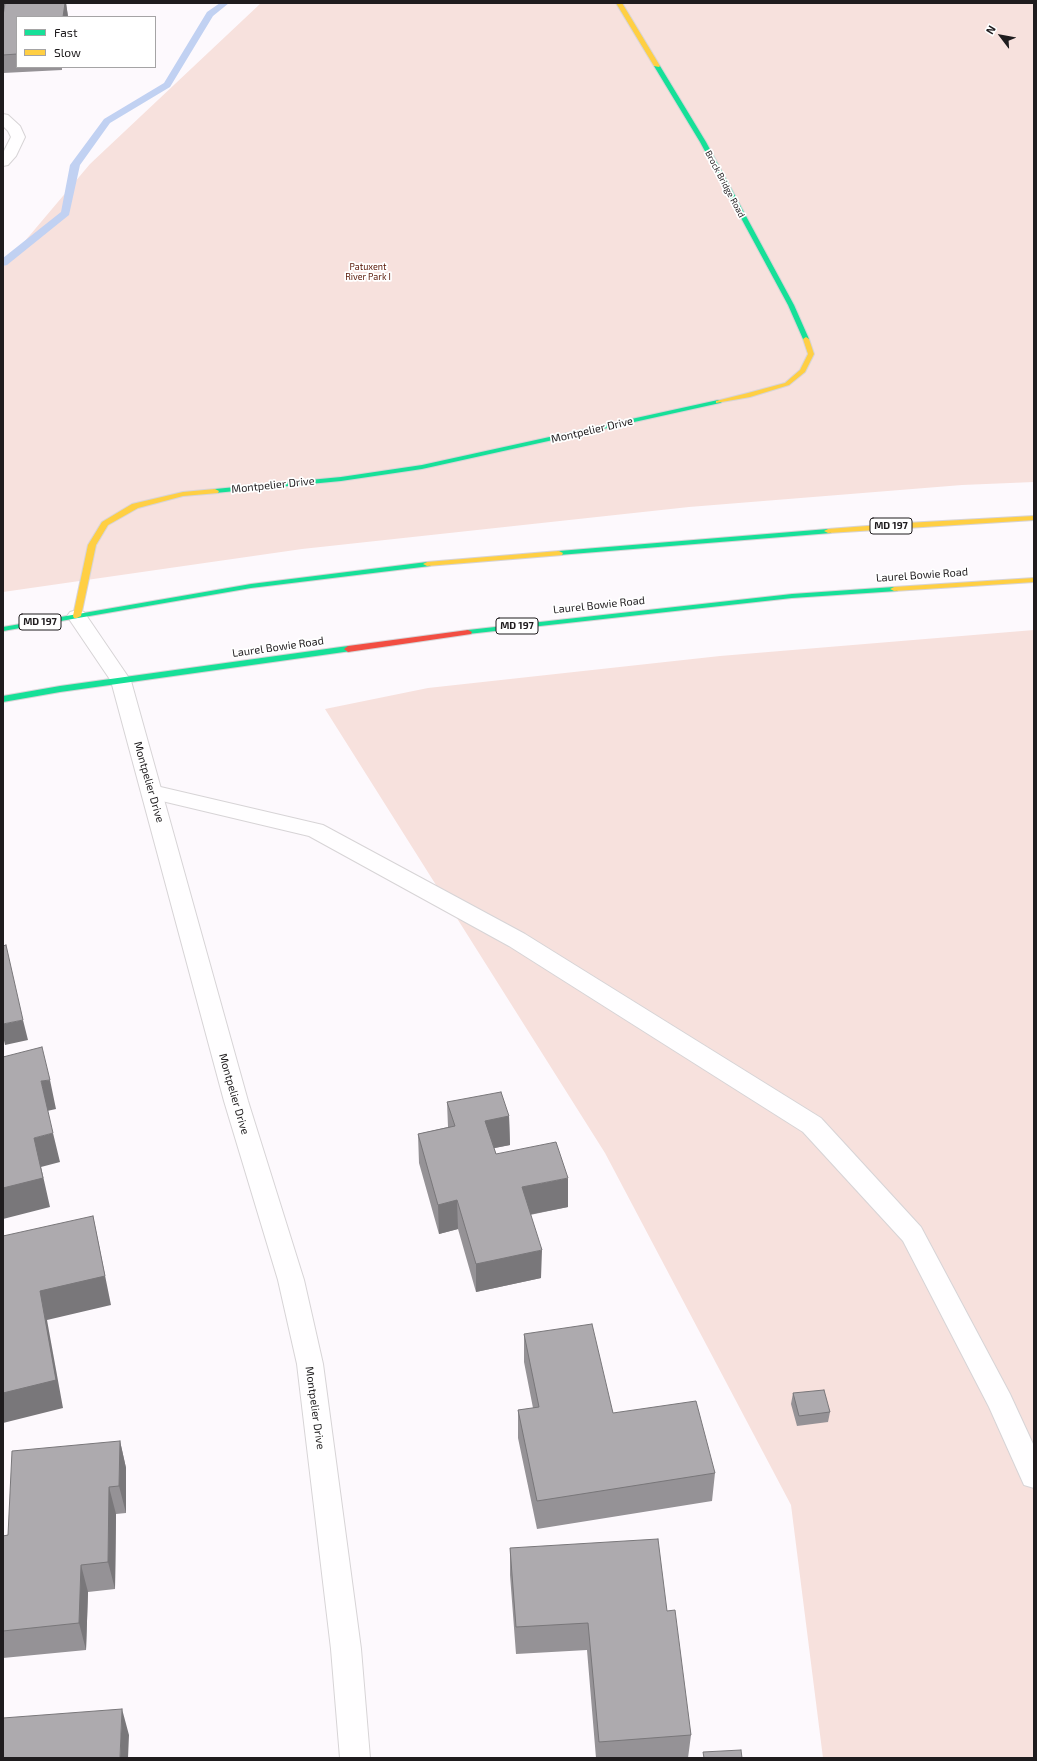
<!DOCTYPE html>
<html>
<head>
<meta charset="utf-8">
<style>
	body { margin:0 }
	#map { position:relative; width:1037px; height:1761px; overflow:hidden; background:#fdf9fd; font-family:"Exo 2",sans-serif }
	canvas { display:block }
	.frame { position:absolute; inset:0; border:4px solid #1f1c1e; pointer-events:none }
	.legend { position:absolute; left:16px; top:16px; width:140px; height:52px; box-sizing:border-box; background:#fff; border:1px solid #a5a4a5; margin:0; padding:5px 7px; list-style:none; font-size:12px; color:#1f1c1e }
	.legend li { display:flex; align-items:center; gap:8px; height:20px }
	.legend b { width:20px; border:1px solid #a5a4a5 }
	.north { position:absolute; left:981px; top:16px; width:40px; height:40px; -webkit-text-stroke:3px #fff; paint-order:stroke; rotate:302deg; font-size:11px; font-weight:700; line-height:16px; text-align:center; color:#1f1c1e }
	.north::after { content:''; display:block; margin:auto; width:14px; height:18px; background:#1f1c1e; clip-path:polygon(50% 0,100% 100%,50% 72%,0 100%) }
</style>
</head>
<body>
<div id="map">
<canvas width="1037" height="1761"></canvas>
<div class="frame"></div>
<ul class="legend">
<li><b style="height:5px;background:#16e098"></b>Fast</li>
<li><b style="height:5px;background:#ffcf43"></b>Slow</li>
</ul>
<div class="north">N</div>
</div>
<script>
const ctx = document.querySelector('canvas').getContext('2d');
ctx.lineJoin = 'round';
function fill(path, color) {
  ctx.fillStyle = color;
  ctx.fill(path, 'evenodd');
}
function shape(rows) {
  const path = new Path2D();
  for (const r of rows) {
    path.moveTo(r[0], r[1]);
    for (let i = 2; i < r.length; i += 2) path.lineTo(r[i], r[i + 1]);
  }
  return path;
}
function stroke(path, color, width, dash) {
  ctx.strokeStyle = color;
  ctx.lineWidth = width;
  ctx.lineCap = dash ? 'butt' : 'round';
  ctx.setLineDash(dash || []);
  ctx.stroke(path);
}
function drawText(font, color, halo, rows, align = 'center') {
  ctx.font = font + ' "Exo 2",sans-serif';
  ctx.lineWidth = 3.5;
  ctx.setLineDash([]);
  ctx.textBaseline = 'middle';
  ctx.strokeStyle = halo;
  ctx.fillStyle = color;
  for (const [text, x, y, turn = 0] of rows) {
    ctx.save();
    ctx.translate(x, y);
    ctx.rotate((+turn || 0) * Math.PI / 180);
    ctx.textAlign = isNaN(turn) ? turn : align;
    if (halo) ctx.strokeText(text, 0, 0);
    ctx.fillText(text, 0, 0);
    ctx.restore();
  }
}
fill(shape([
	[261,3,1034,3,1034,482,962,485,689,507,302,549,3,592,3,267,90,164],
	[1034,630,1034,1758,823,1758,791,1505,605,1153,325,709,428,688,720,656]
]), '#f7e1dd');
fill(shape([
	[220,3,229,3,213,16,170,87,110,123,80,165,69,215,7,265,3,266,3,258,61,212,70,165,104,119,164,83,207,12,220,3]
]), '#c1d1f2');
const lane = shape([
	[152,785,323,825,525,934,821,1118,921,1227,1010,1394,1034,1446,1034,1488,1024,1485,989,1407,903,1241,803,1132,509,946,309,836,145,797,141,792,145,787,152,785]
]);
const street = shape([
	[3,114,8,115,20,126,25,137,16,156,8,165,3,166,3,153,11,137,8,131,3,126,3,114],
	[77,610,84,612,131,681,248,1101,304,1280,323,1364,361,1649,370,1758,340,1758,331,1649,297,1364,278,1280,224,1101,111,681,67,616,70,612,77,610]
]);
const fast = shape([
	[657,64,660,66,706,142,794,305,809,339,808,340,804,340,803,339,788,305,700,142,654,66,657,64],
	[718,400,722,402,720,403,422,469,341,481,215,493,211,491,215,489,341,477,422,465,718,400],
	[828,529,831,529,831,533,559,555,555,553,559,551,828,529],
	[427,562,431,564,430,566,251,588,3,631,3,627,251,584,427,562],
	[894,587,897,587,898,589,897,591,792,598,468,634,464,632,468,630,792,594,894,587],
	[348,646,351,647,352,649,351,651,60,692,3,702,3,696,60,686,348,646]
]);
const slow = shape([
	[616,3,622,3,660,66,659,67,654,66,616,3],
	[806,337,809,339,814,354,805,372,789,385,750,397,716,403,716,401,748,393,785,383,800,370,808,354,803,339,806,337],
	[215,489,219,491,218,493,183,496,138,508,108,525,96,545,81,616,77,618,74,618,73,616,88,545,102,522,132,504,183,492,215,489],
	[1034,516,1034,520,828,533,824,531,828,529,906,523,1034,516],
	[559,551,563,553,562,555,427,566,423,564,427,562,559,551],
	[1034,578,1034,582,894,591,890,589,894,587,1034,578]
]);
const jam = shape([
	[468,630,472,632,471,634,348,652,344,649,348,646,468,630]
]);
stroke(lane, '#d7d4d6', 2);
stroke(street, '#d7d4d6', 2);
stroke(fast, '#d7d4d6', 2);
stroke(slow, '#d7d4d6', 2);
stroke(jam, '#d7d4d6', 2);
fill(lane, '#fffeff');
fill(street, '#fffeff');
fill(fast, '#16e098');
fill(slow, '#ffcf43');
fill(jam, '#f24e42');
fill(shape([
	[3,3,66,3,68,16,17,17,17,67,62,67,62,70,3,73],
	[447,1102,509,1116,510,1145,494,1148,496,1154,568,1207,530,1215,541,1278,476,1292,458,1229,439,1234,419,1163,418,1134,448,1127],
	[524,1334,613,1413,715,1473,712,1501,537,1529,518,1438,518,1410,533,1408,524,1362],
	[793,1393,830,1412,828,1422,797,1426,791,1404],
	[120,1441,126,1468,126,1513,116,1514,115,1589,88,1592,86,1650,3,1658,3,1536,8,1535],
	[510,1548,667,1611,691,1735,688,1758,596,1758,587,1650,516,1654,510,1575]
]), '#959296');
fill(shape([
	[65,3,66,3,68,17,63,17],
	[23,1020,28,1040,5,1045,3,1036,3,1024],
	[50,1080,56,1109,47,1111,41,1081],
	[509,1116,510,1145,485,1150,485,1121],
	[53,1133,60,1162,41,1167,50,1207,3,1219,3,1188,34,1138],
	[568,1178,568,1207,522,1216,522,1187],
	[457,1200,458,1229,439,1234,438,1205],
	[93,1216,111,1305,47,1320,63,1408,3,1423,3,1393,40,1291],
	[542,1250,541,1278,476,1292,476,1264],
	[120,1441,126,1468,126,1513,119,1486],
	[109,1487,116,1514,115,1589,108,1562],
	[81,1565,88,1592,86,1650,79,1623],
	[122,1709,129,1735,128,1758,120,1758]
]), '#79777a');
const building = shape([
	[5,3,65,3,63,17,17,17,17,54,3,55,3,16,5,3],
	[6,945,23,1020,3,1024,3,946,6,945],
	[42,1047,50,1080,41,1081,53,1133,34,1138,43,1178,3,1188,3,1057,42,1047],
	[501,1092,509,1116,485,1121,496,1154,556,1142,568,1178,522,1187,542,1250,476,1264,457,1200,438,1205,418,1134,455,1126,447,1102,501,1092],
	[93,1216,105,1276,40,1291,56,1380,3,1393,3,1236,93,1216],
	[592,1324,613,1413,696,1401,715,1473,537,1501,518,1410,539,1407,524,1334,592,1324],
	[824,1390,830,1412,799,1416,793,1393,824,1390],
	[120,1441,119,1486,109,1487,108,1562,81,1565,79,1623,3,1631,3,1536,8,1535,12,1451,120,1441],
	[658,1539,667,1611,675,1610,691,1735,599,1742,588,1623,516,1627,510,1548,658,1539],
	[122,1709,120,1758,3,1758,3,1718,122,1709],
	[741,1750,742,1758,704,1758,703,1752,741,1750]
]);
fill(building, '#adaaae');
stroke(building, '#79777a', 1);
drawText('9px', '#1f1c1e', '#fff', [
	["Brock Bridge Road",725,184,62]
]);
drawText('9px', '#561403', '#fff', [
	["Patuxent",368,267],
	["River Park I",368,277]
]);
for (const [x, y, w] of [
	[891,526,42],
	[40,622,42],
	[517,626,42]
]) {
  const box = new Path2D();
  box.roundRect(x - w / 2, y - 8, w, 16, 3);
  ctx.fillStyle = '#fff';
  ctx.fill(box);
  stroke(box, '#1f1c1e', 1);
}
drawText('bold 10px', '#1f1c1e', null, [
	["MD 197",891,526],
	["MD 197",40,622],
	["MD 197",517,626]
]);
drawText('11px', '#1f1c1e', '#fff', [
	["Montpelier Drive",592,430,-13],
	["Montpelier Drive",273,485,-6],
	["Laurel Bowie Road",922,575,-4],
	["Laurel Bowie Road",599,605,-6],
	["Laurel Bowie Road",278,647,-8],
	["Montpelier Drive",149,782,74],
	["Montpelier Drive",234,1094,74],
	["Montpelier Drive",315,1408,82]
]);
</script>
</body>
</html>
